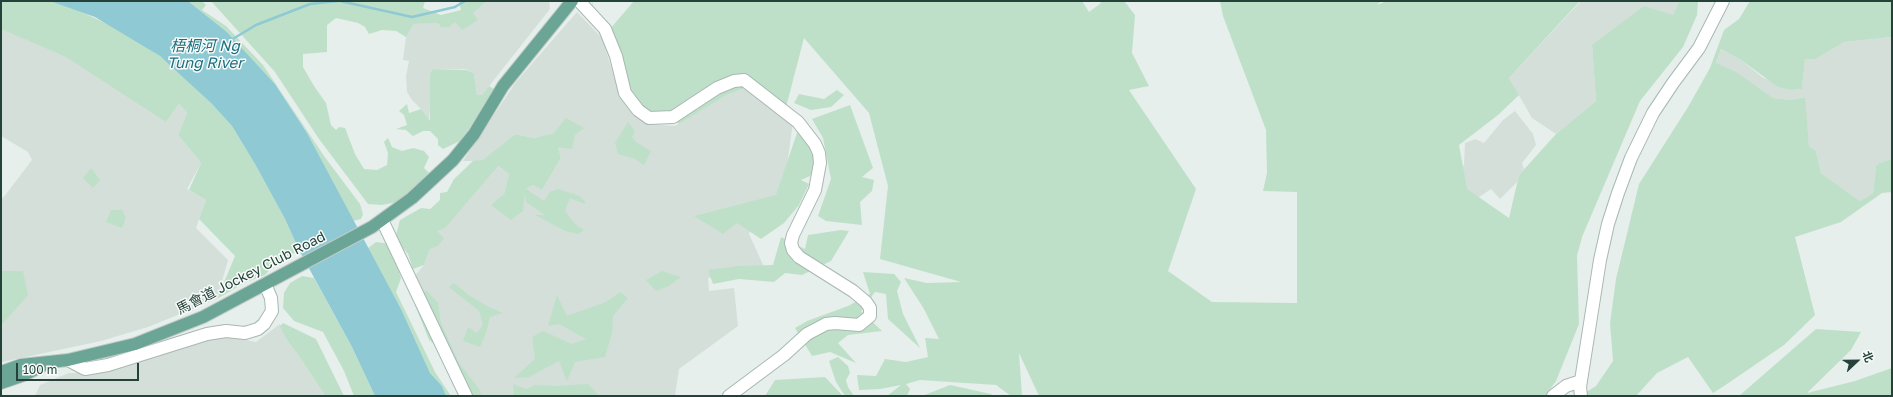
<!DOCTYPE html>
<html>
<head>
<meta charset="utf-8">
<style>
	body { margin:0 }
	#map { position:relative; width:1893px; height:397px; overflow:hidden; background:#e6efeb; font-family:"Golos Text","Noto Sans SC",sans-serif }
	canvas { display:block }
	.frame { position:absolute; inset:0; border:2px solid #24423a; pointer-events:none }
	.north { position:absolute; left:1837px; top:341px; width:40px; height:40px; -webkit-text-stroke:3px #f7fbf9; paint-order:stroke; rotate:68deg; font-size:11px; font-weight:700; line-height:16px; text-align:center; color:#24423a }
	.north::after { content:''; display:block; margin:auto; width:14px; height:18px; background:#24423a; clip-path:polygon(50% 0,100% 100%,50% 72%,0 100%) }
	.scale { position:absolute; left:16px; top:363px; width:123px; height:18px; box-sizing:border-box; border:2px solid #24423a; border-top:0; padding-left:5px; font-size:12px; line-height:14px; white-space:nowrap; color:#24423a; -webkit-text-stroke:3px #f7fbf9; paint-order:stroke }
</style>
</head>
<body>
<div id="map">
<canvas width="1893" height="397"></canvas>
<div class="frame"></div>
<div class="north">北</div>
<div class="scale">100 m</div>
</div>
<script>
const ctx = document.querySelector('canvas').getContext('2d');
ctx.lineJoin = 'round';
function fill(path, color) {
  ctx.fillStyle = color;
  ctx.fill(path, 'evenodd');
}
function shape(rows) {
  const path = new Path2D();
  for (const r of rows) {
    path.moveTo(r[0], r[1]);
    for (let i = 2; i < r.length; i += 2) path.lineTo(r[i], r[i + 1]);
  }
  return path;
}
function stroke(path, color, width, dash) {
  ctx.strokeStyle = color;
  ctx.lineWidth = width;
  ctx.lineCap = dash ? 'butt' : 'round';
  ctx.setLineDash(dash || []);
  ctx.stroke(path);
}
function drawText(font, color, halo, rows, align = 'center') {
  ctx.font = font + ' "Golos Text","Noto Sans SC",sans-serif';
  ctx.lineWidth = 3;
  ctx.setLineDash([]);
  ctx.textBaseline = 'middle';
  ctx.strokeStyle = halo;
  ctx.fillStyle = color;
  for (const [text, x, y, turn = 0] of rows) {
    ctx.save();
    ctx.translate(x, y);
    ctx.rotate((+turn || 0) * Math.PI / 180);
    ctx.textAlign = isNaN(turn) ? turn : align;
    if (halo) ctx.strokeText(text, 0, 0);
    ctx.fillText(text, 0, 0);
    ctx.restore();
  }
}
fill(shape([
	[487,1,549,1,550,9,482,95,477,95,474,73,465,69,433,69,429,121,421,109,412,100,407,92,406,76,409,61,403,60,406,37,414,24,477,20,472,13],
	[1581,1,1679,1,1673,15,1592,45,1596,101,1556,134,1532,118,1509,78],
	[577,12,602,38,619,92,646,124,675,126,727,95,748,87,793,122,781,210,754,219,749,234,765,269,708,278,709,291,734,288,738,326,679,369,675,396,460,396,408,284,424,265,437,231,496,165,509,174,504,194,526,189,533,185,542,190,561,158,554,133,534,138,515,134,483,161,463,161,516,82],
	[2,29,72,59,166,121,179,102,187,113,178,135,201,163,187,189,206,200,196,228,228,260,217,299,148,327,101,341,2,362,1,326,11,313,1,288,1,197,3,198,32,160,28,152,1,136],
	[1892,37,1892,159,1876,166,1873,193,1860,201,1821,173,1816,151,1809,146,1804,97,1791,100,1773,98,1716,64,1721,49,1741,60,1762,77,1792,90,1802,89,1805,58,1844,42],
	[1515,111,1533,134,1536,145,1522,163,1524,169,1519,175,1517,182,1500,199,1491,189,1472,202,1452,175,1464,165,1465,143,1475,139,1484,143,1503,120],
	[280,324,286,339,301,359,325,396,35,396,40,385,69,373,91,373,221,335,256,342]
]), '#d4dfda');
fill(shape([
	[1,1,50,1,73,8,114,27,160,56,175,68,211,103,232,126,255,164,285,219,299,250,274,265,265,275,244,283,217,299,235,256,199,219,206,200,189,190,201,163,178,135,187,113,179,103,166,122,66,57,1,29],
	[188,1,202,1,206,5,202,10,226,26,263,65,324,156,360,204,363,214,361,219,353,221,307,133,275,84,227,32],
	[211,1,425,1,423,8,441,15,461,10,459,1,487,1,473,13,478,20,462,30,455,22,449,27,441,27,438,23,414,24,406,37,396,31,382,30,369,34,365,27,358,23,336,18,327,25,327,52,303,54,303,67,314,86,326,103,331,125,336,130,339,127,345,128,355,154,364,169,377,170,387,165,388,153,384,142,388,138,392,147,402,151,413,148,424,151,429,157,424,168,432,176,402,201,382,205,368,204,319,139,275,72],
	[593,1,593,12,610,29,634,1,1082,1,1089,12,1101,3,1100,1,1124,1,1135,15,1132,53,1149,86,1129,90,1196,189,1168,271,1212,302,1297,303,1297,192,1263,191,1267,173,1266,130,1223,16,1220,1,1381,1,1377,5,1387,1,1580,1,1509,78,1519,95,1498,115,1459,145,1467,189,1509,218,1519,175,1556,134,1596,101,1592,45,1644,6,1673,15,1679,1,1698,1,1697,15,1683,47,1640,101,1582,237,1577,256,1579,324,1556,381,1545,396,1039,396,1019,353,1022,396,1011,396,996,385,920,380,906,384,910,389,907,396,887,396,901,385,880,389,859,390,857,375,876,376,885,359,906,362,928,357,925,338,939,339,924,309,904,278,927,283,961,282,880,259,888,186,869,113,804,38,785,111,748,87,727,95,679,124,673,117,646,116,627,95,606,28,591,13],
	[1750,1,1892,1,1892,37,1844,42,1815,59,1805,59,1802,89,1792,90,1778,87,1741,60,1721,49,1716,63,1736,72,1773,98,1791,100,1805,97,1809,146,1816,151,1821,173,1860,201,1873,193,1876,166,1880,163,1892,159,1892,192,1882,193,1841,222,1795,237,1815,315,1784,345,1724,386,1713,393,1688,357,1657,373,1636,396,1580,396,1596,386,1613,361,1610,323,1616,279,1639,184,1688,107,1710,68,1724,30,1739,19],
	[433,69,466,70,474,73,477,95,482,95,489,86,497,91,491,94,485,106,460,141,443,149,438,145,438,139,430,131,423,131,413,136,406,130,396,129,407,125,404,115,399,111,407,104,409,113,421,109,430,121,430,74],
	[837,90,844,95,831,107,811,110,794,103,799,94,824,99],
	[850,105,873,168,862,177,874,180,872,191,860,202,862,225,826,221,818,216,831,179,823,138,812,119],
	[566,118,584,128,575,135,572,149,558,147,561,158,542,190,533,185,526,189,544,201,550,192,558,189,580,196,585,202,585,204,570,198,565,211,576,225,584,230,578,234,565,231,535,215,545,215,526,202,525,193,523,211,511,220,491,205,504,194,509,174,498,166,445,228,437,231,444,238,438,246,430,249,424,265,413,269,408,254,395,239,400,220,421,208,430,209,440,200,440,193,447,192,454,179,473,161,483,160,515,134,534,138,554,133],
	[628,122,635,131,632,137,636,142,651,151,644,165,635,159,618,154,615,143],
	[798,130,823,151,810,176,801,180,809,184,799,205,784,223,761,239,737,223,723,234,694,216,776,195],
	[91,168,100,180,93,188,83,178],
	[111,210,122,210,126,218,122,228,106,222],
	[841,230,849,231,831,261,802,275,785,273,774,282,739,279,713,284,708,270,739,266,773,265,781,237,805,249,808,235],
	[376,242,390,244,401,278,396,292,435,372,451,396,446,396,442,386,430,373,402,311,367,249],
	[1,271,23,271,28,295,1,326],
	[662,271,681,277,669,286,656,291,646,280],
	[863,272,894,274,901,282,897,291,903,314,920,348,888,319,886,294,875,292,861,311,882,331,848,335,838,343,856,363,830,352,812,356,795,328,807,321,848,306,870,294],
	[302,276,314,278,352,347,375,396,354,396,344,371,323,332,294,321,283,308,284,293,290,283],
	[454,283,470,296,491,308,503,313,490,317,486,333,480,347,463,341,468,327,477,333,483,325,479,311,449,287],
	[426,290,438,303,441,323,459,363,480,390,481,396,463,396,441,349,429,340,415,305],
	[620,292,628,298,613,316,612,333,605,357,575,362,567,381,559,361,529,377,514,378,535,359,532,337,543,331,572,344,586,339,559,324,548,326,557,295,567,316,606,302],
	[283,323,316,339,344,396,325,396,301,359,286,339,280,326],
	[1816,329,1861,332,1851,350,1807,393,1855,381,1892,368,1892,396,1739,396],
	[838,357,848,366,850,373,846,380,848,387,854,396,845,396,836,382,829,361],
	[825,377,843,396,765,396,775,380],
	[513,384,526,389,535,385,557,386,588,384,599,396,514,396],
	[950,385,991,394,993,396,922,396]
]), '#bfe0c8');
fill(shape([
	[50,1,188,1,227,32,275,84,307,133,402,311,430,373,442,386,446,396,375,396,352,347,299,250,285,219,255,164,232,126,211,103,160,56,95,17]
]), '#8ec9d4');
stroke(shape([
	[340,1,412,17,455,7,465,1],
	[231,40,256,25,310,4,338,1]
]), '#8ec9d4', 2.5);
const minor = shape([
	[579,1,605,29,616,56,625,93,638,110,649,118,673,117,717,88,734,81,744,80,798,122,815,144,819,153,820,163,815,190,793,235,791,243,793,250,799,257,853,291,866,302,870,308,870,316,859,325,835,323,826,324,807,334,784,355,729,396],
	[382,220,466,396],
	[68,360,85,369,108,365,207,334,226,331,245,333,258,329,264,324,272,311,271,298,265,284],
	[1553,396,1566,386,1581,381],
	[1581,396,1580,387,1600,260,1608,224,1618,193,1631,158,1653,113,1673,83,1699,48,1723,1]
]);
const major = shape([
	[1,372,21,365,68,360,135,344,203,317,372,227,412,198,453,160,474,134,503,86,572,1],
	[1,383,24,375,42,366]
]);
stroke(minor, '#a8b8b2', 14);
stroke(major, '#c2cac8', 14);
stroke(minor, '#fff', 12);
stroke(major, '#6aa596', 12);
drawText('14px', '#24423a', '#f7fbf9', [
	["馬會道 Jockey Club Road",251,273,-27]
]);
drawText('italic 15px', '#1c6f80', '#f7fbf9', [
	["梧桐河 Ng",205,46],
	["Tung River",205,63]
]);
</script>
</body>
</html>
